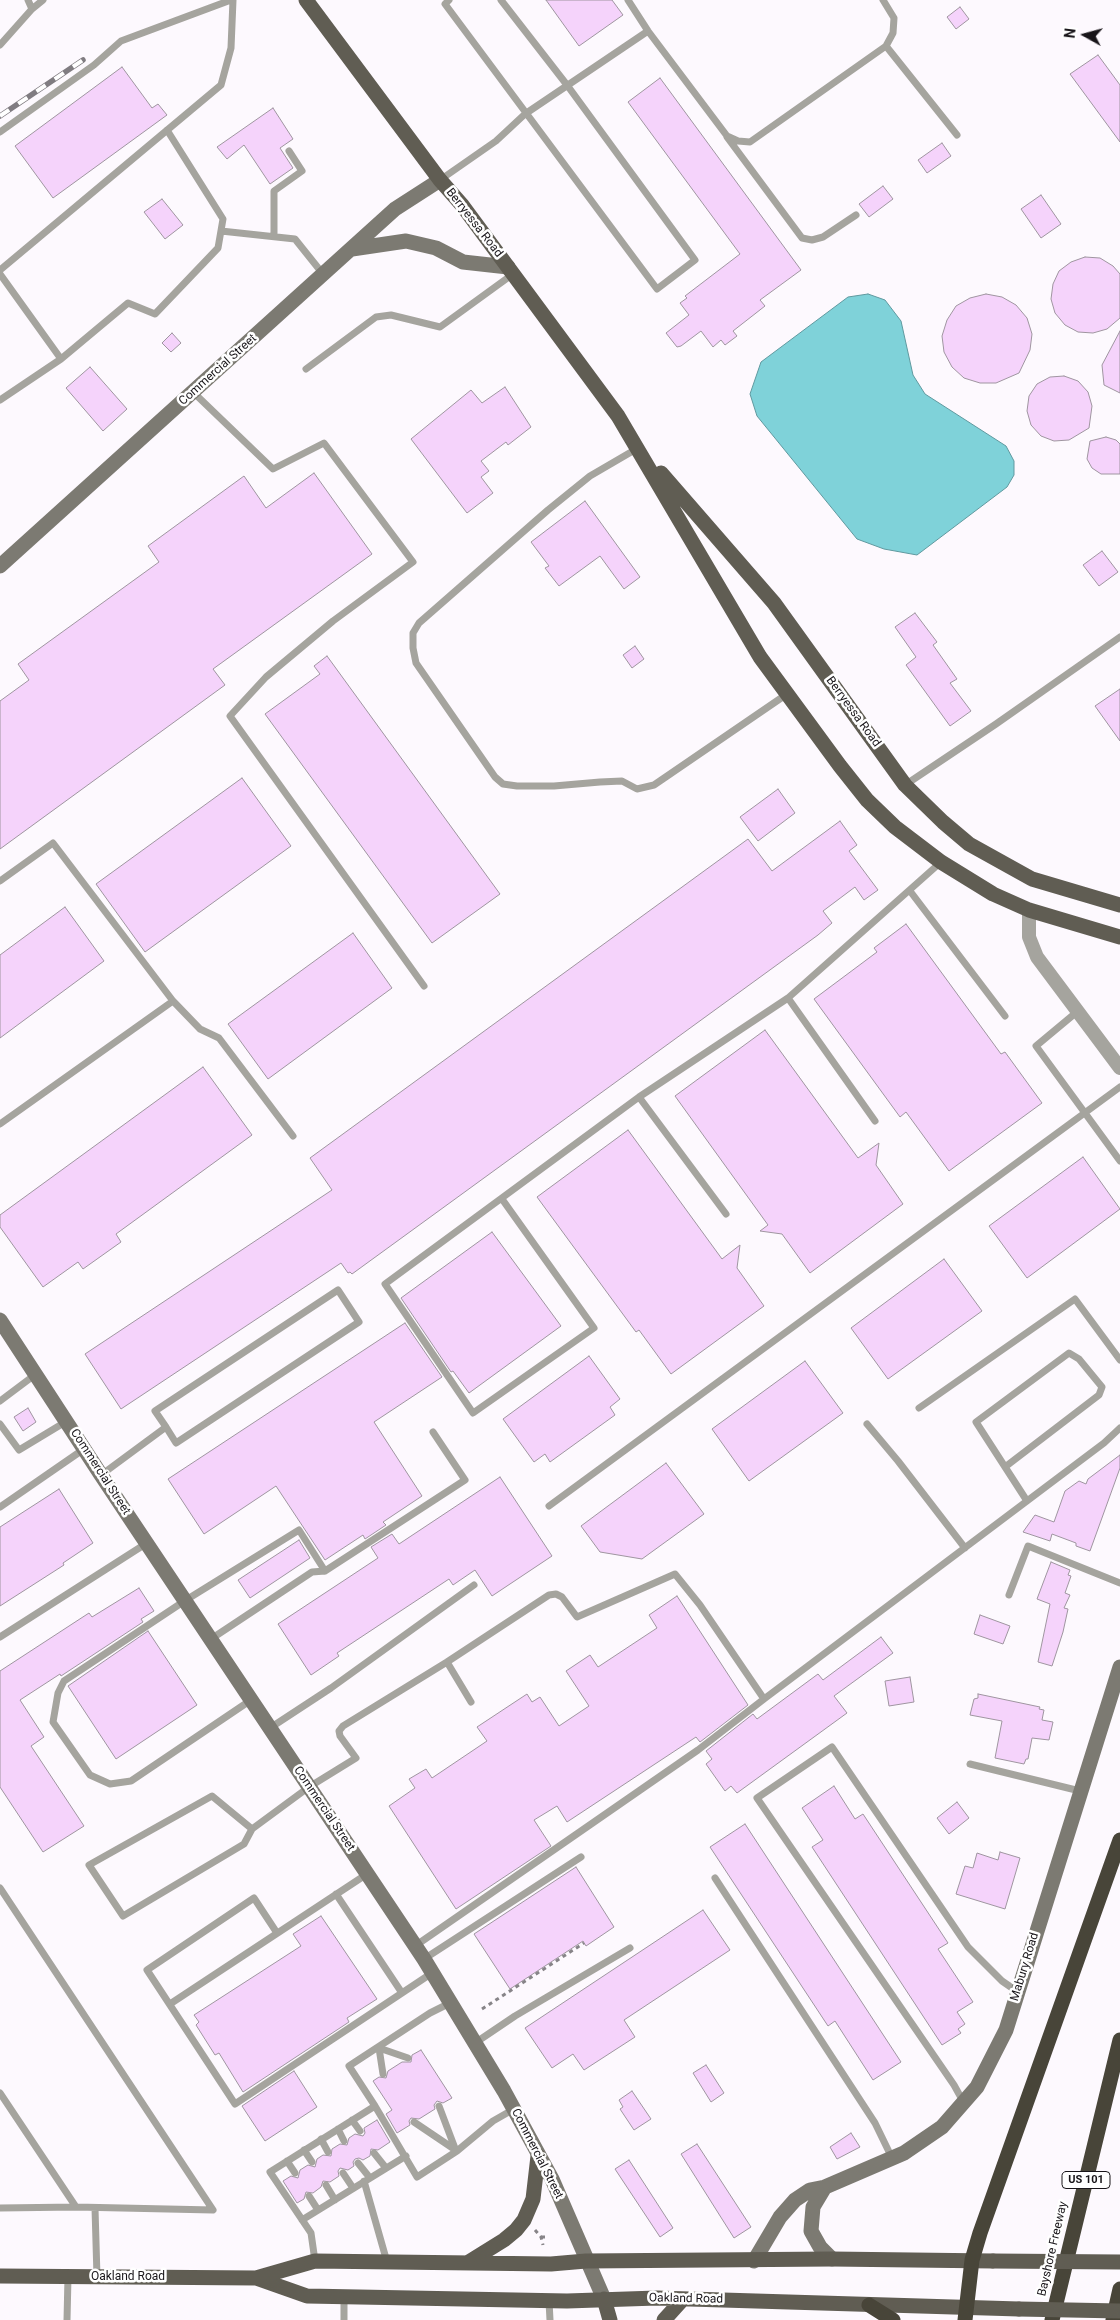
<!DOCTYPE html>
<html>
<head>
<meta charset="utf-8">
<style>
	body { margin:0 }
	#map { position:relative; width:1120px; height:2320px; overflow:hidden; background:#fdf9fe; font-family:Roboto,sans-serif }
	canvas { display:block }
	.north { position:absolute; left:1060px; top:10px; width:50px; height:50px; -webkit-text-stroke:4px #fff; paint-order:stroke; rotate:277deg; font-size:14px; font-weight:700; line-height:20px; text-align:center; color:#181519 }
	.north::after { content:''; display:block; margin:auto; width:18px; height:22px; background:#181519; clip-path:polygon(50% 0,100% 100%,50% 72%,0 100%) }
</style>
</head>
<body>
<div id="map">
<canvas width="1120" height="2320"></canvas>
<div class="north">N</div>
</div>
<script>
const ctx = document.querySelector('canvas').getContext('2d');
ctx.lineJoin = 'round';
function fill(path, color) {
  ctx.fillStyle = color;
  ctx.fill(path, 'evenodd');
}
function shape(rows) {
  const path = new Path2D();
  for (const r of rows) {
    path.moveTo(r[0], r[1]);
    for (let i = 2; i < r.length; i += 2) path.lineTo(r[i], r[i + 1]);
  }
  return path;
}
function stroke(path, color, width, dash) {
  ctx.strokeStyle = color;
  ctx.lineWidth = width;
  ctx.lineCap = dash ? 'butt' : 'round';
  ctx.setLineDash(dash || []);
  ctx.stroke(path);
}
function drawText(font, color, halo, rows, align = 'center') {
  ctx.font = font + ' Roboto,sans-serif';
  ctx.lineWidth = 5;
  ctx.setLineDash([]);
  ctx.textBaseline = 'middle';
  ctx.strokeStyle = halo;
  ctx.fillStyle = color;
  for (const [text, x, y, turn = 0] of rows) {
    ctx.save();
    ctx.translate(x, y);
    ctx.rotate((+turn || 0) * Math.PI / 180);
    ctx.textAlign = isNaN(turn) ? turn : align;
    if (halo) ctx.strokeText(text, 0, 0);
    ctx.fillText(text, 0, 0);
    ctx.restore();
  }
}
const water = shape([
	[868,294,885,300,901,321,913,375,925,394,1006,446,1014,461,1014,475,1007,487,917,555,884,549,857,539,757,416,750,394,761,362,848,297,868,294]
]);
fill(water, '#7fd2d9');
stroke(water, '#60999f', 1);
const building = shape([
	[546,0,612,0,623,15,579,46,546,0],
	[960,7,969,19,956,29,947,17,960,7],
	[1098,55,1120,85,1120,142,1070,74,1098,55],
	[122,67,152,108,158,104,167,115,53,198,15,146,122,67],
	[660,78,801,270,760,300,765,306,733,331,737,336,725,345,721,340,713,347,701,331,681,346,677,347,666,333,689,315,680,303,687,298,685,296,740,254,628,102,660,78],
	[273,108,293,139,280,148,293,168,270,184,244,145,227,159,217,147,273,108],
	[942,143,951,156,927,173,918,160,942,143],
	[883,186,893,199,869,217,859,204,883,186],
	[1041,195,1061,224,1041,238,1021,209,1041,195],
	[162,199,183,225,165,239,144,212,162,199],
	[1085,257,1100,258,1113,266,1120,274,1120,318,1107,329,1093,333,1078,332,1065,325,1055,313,1051,299,1053,284,1059,271,1071,262,1085,257],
	[986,294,1002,297,1016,305,1027,318,1032,334,1030,350,1019,373,996,383,980,383,964,378,952,367,944,352,942,336,947,320,956,306,970,298,986,294],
	[1120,331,1120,393,1104,385,1102,365,1120,331],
	[172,333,181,343,171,352,162,343,172,333],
	[90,367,127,409,103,431,66,388,90,367],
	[1064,376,1078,381,1088,392,1092,406,1089,428,1069,440,1054,441,1041,436,1031,425,1027,411,1029,396,1037,384,1050,377,1064,376],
	[505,387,531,427,508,445,506,442,481,461,489,471,481,477,493,493,467,513,411,439,471,390,482,403,505,387],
	[1106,437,1116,440,1120,444,1120,474,1101,474,1092,468,1087,459,1090,441,1106,437],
	[314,473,372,554,213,669,225,685,0,849,0,701,29,680,18,664,159,562,148,546,244,476,266,508,314,473],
	[585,501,640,577,624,589,600,556,559,586,545,568,549,566,531,542,585,501],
	[1102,551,1118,572,1099,586,1083,565,1102,551],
	[915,613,937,642,933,645,957,679,950,683,971,711,950,726,906,665,916,657,895,627,915,613],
	[635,646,644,659,632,668,623,655,635,646],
	[327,656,500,894,432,943,265,714,320,674,314,666,327,656],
	[1120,689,1120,741,1095,706,1120,689],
	[242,778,291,846,145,952,96,884,242,778],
	[778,789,795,813,758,841,740,817,778,789],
	[840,821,857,845,849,851,878,890,864,900,855,887,823,911,832,923,818,935,352,1274,350,1272,348,1273,341,1263,121,1409,85,1354,332,1190,310,1158,748,839,772,871,840,821],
	[65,907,104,961,0,1038,0,955,65,907],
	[906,924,1001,1054,1005,1052,1042,1103,949,1171,906,1112,900,1117,814,999,877,952,874,948,906,924],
	[353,933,392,988,268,1079,228,1024,353,933],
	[765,1030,858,1158,879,1143,876,1165,903,1204,810,1273,782,1234,760,1231,768,1225,675,1096,765,1030],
	[203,1067,252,1135,116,1234,121,1242,83,1269,78,1262,43,1287,0,1227,0,1215,203,1067],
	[628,1130,722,1259,740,1245,737,1268,764,1306,671,1374,639,1330,636,1332,537,1197,628,1130],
	[1083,1157,1120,1209,1027,1278,989,1226,1083,1157],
	[492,1232,561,1326,469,1393,453,1371,451,1372,401,1298,492,1232],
	[944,1259,982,1311,888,1379,851,1328,944,1259],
	[405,1323,442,1377,374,1422,422,1496,383,1522,386,1525,365,1539,363,1535,325,1560,276,1486,204,1534,168,1479,405,1323],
	[589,1356,620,1399,610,1407,615,1415,550,1462,545,1454,534,1462,503,1419,589,1356],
	[805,1361,843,1413,749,1481,712,1429,805,1361],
	[28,1408,36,1422,23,1431,14,1417,28,1408],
	[1120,1455,1120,1468,1090,1551,1076,1546,1076,1543,1052,1534,1050,1541,1023,1532,1035,1515,1054,1522,1065,1491,1079,1481,1086,1484,1088,1479,1120,1455],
	[666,1463,704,1514,642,1559,600,1552,581,1526,666,1463],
	[500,1477,552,1556,492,1596,475,1570,453,1585,449,1579,337,1653,339,1656,311,1675,278,1624,378,1558,371,1547,392,1534,399,1544,500,1477],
	[59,1489,93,1543,63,1563,64,1565,0,1606,0,1527,59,1489],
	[299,1540,310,1558,250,1598,238,1580,299,1540],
	[1051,1562,1070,1570,1068,1575,1071,1576,1065,1593,1070,1595,1064,1608,1068,1609,1063,1632,1052,1666,1038,1662,1050,1604,1037,1599,1051,1562],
	[139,1588,154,1611,141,1619,143,1622,61,1676,60,1674,20,1700,44,1737,31,1746,84,1826,43,1852,0,1787,0,1671,89,1613,92,1617,139,1588],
	[677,1596,748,1705,700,1742,696,1737,567,1822,557,1806,534,1820,551,1846,456,1909,389,1806,415,1788,409,1779,426,1769,432,1778,487,1741,477,1727,527,1694,532,1702,540,1697,559,1726,589,1706,566,1671,590,1655,598,1667,657,1628,649,1615,677,1596],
	[980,1615,1010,1626,1003,1644,974,1634,980,1615],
	[148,1631,197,1705,116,1759,68,1686,148,1631],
	[881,1637,893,1653,834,1696,847,1713,737,1793,731,1786,725,1791,706,1764,712,1759,706,1751,753,1714,757,1719,818,1674,823,1680,881,1637],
	[910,1677,914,1702,889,1706,885,1681,910,1677],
	[978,1694,1040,1707,1039,1709,1044,1710,1042,1720,1053,1722,1049,1740,1032,1738,1028,1759,1026,1759,1024,1764,995,1758,1002,1721,970,1715,974,1699,978,1698,978,1694],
	[834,1786,855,1819,863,1814,948,1943,938,1949,973,2002,957,2012,965,2024,958,2029,961,2033,942,2045,812,1847,823,1840,802,1808,834,1786],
	[957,1802,969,1818,949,1834,937,1818,957,1802],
	[745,1824,901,2062,873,2080,835,2021,828,2026,710,1847,745,1824],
	[1000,1852,1020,1858,1005,1909,956,1894,965,1866,973,1868,977,1853,998,1860,1000,1852],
	[576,1867,614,1927,586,1946,583,1941,510,1989,474,1934,576,1867],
	[703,1910,730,1950,624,2020,635,2037,584,2070,573,2054,552,2068,525,2028,703,1910],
	[321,1916,377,1999,347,2018,349,2022,243,2092,219,2053,215,2055,196,2025,199,2022,194,2015,301,1946,293,1934,321,1916],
	[421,2050,452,2098,443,2103,437,2101,434,2105,435,2109,419,2119,411,2118,409,2121,410,2125,397,2133,386,2114,392,2110,373,2081,379,2077,386,2078,388,2071,402,2062,411,2062,412,2055,421,2050],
	[706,2065,724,2093,711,2102,693,2073,706,2065],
	[294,2071,317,2107,265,2141,242,2106,294,2071],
	[632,2091,651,2119,634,2130,620,2109,623,2107,619,2100,632,2091],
	[377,2120,390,2142,378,2150,371,2149,370,2156,363,2160,359,2158,355,2159,353,2162,354,2166,348,2170,340,2168,338,2171,339,2176,330,2182,323,2181,321,2187,313,2193,306,2192,304,2199,297,2203,283,2181,291,2176,298,2178,300,2170,308,2165,315,2167,317,2159,323,2155,331,2156,332,2149,340,2144,347,2145,349,2138,355,2134,363,2136,365,2133,364,2128,377,2120],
	[851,2133,860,2147,837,2159,830,2147,851,2133],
	[697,2144,751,2227,734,2238,681,2154,697,2144],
	[629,2160,673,2228,660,2237,615,2169,629,2160]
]);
fill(building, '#f5d3fb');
stroke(building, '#9f95a0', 1);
stroke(shape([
	[482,2009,584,1943],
	[535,2230,541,2237,543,2245],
	[541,2237,547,2237]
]), '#878488', 3, [4, 4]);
stroke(shape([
	[28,0,32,9],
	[449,0,445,4,657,289,695,260,567,85,501,0],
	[628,0,648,31,727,136,738,141,750,142,886,46,893,33,894,18,883,0],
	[0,45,32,9,43,0],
	[886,46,957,135],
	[0,132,94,65,121,41,231,0],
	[727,137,802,238,812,240,823,237,856,215],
	[440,180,496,141,525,114,648,31],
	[221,231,295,239,323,274],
	[274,236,274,191,302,171,289,151],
	[0,270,221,85,231,48,233,0],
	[0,274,61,359],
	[306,369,376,317,391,315,440,327,513,274],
	[193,392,273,469,324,443,413,562,333,621,266,677,230,716,424,986],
	[0,400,61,359,128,303,155,314,218,248,223,219,167,130],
	[638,448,590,476,548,510,419,623,413,633,413,648,416,663,495,777,503,784,517,786,554,786,600,782,622,781,637,789,654,785,787,694],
	[905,785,996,724,1120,637],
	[0,881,53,843,173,1001],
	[910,891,1005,1016],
	[788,998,875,1121],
	[1078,1011,1036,1046,1120,1161],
	[639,1097,726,1214],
	[0,1124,173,1001,200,1029,219,1038,293,1136],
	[502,1199,594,1328,473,1413,385,1284,639,1097,788,998,941,862],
	[0,1401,36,1374],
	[919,1408,1075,1299,1120,1360],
	[0,1424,19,1450,67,1421],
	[867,1424,898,1461,965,1548],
	[1005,1467,1099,1395,1102,1387,1079,1359,1069,1353,976,1422,1027,1501],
	[101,1475,166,1427,176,1443,359,1322,338,1290,155,1411,166,1427],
	[549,1506,1120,1087],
	[0,1507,84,1449],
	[1009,1595,1028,1546,1120,1583],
	[0,1637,147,1543],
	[211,1639,312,1572,325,1571,465,1480,433,1432],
	[447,1662,471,1702],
	[251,1700,131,1781,110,1784,90,1775,53,1722,58,1693,64,1681,186,1600,299,1530,325,1571],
	[270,1728,331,1688,474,1585],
	[970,1764,1080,1791],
	[252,1829,212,1796,89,1865,123,1916,244,1844,252,1829,309,1787,356,1758,340,1736,339,1731,343,1726,447,1662,549,1595,556,1594,562,1597,577,1617,675,1574,700,1605,764,1699,1104,1443,1120,1428],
	[715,1878,875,2123,892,2158],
	[0,1888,213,2210,76,2207,0,2208],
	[336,1894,402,1993],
	[277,1933,254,1898,147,1970,235,2104,432,1973],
	[415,1946,698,1750,764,1699],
	[424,1959,581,1857],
	[170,2004,367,1874],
	[475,2043,515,2016,630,1948],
	[383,2074,379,2048,408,2058],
	[0,2093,76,2207],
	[964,2103,954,2085,757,1798,832,1747,968,1947,1002,1981,1018,1992],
	[375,2106,417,2177,457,2151,493,2121,514,2109],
	[439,2106,456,2151],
	[352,2120,360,2131],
	[414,2122,457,2151],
	[338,2129,344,2141],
	[321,2139,328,2152],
	[304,2150,312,2162],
	[374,2153,386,2168],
	[287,2161,295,2173],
	[358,2163,370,2178],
	[343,2173,353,2188],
	[364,2181,387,2262],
	[326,2185,335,2200],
	[309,2196,318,2210],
	[95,2208,97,2277],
	[302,2220,406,2156],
	[315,2261,311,2233,270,2172,375,2106,349,2066,430,2013,450,2003],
	[549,2301,550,2320],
	[67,2320,68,2277],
	[344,2320,344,2297]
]), '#a5a49e', 7);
stroke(shape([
	[1029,910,1029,937,1037,957,1120,1068]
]), '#a5a49e', 14);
stroke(shape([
	[352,249,406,241,436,248,463,262,508,267],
	[0,566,395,209,440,180],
	[0,1320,101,1475,424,1959,504,2091,552,2179,604,2299],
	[825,2187,813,2207,811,2231,820,2247,832,2259],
	[754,2261,780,2217,795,2200,810,2190,825,2187,904,2153,942,2127,977,2087,1006,2030,1120,1667]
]), '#7c7a72', 15);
stroke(shape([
	[306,0,440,180,462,205,618,416,760,657,840,766,867,800,895,827,941,862,993,894,1029,910,1120,937],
	[661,473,774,603,905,785,943,822,969,844,1032,879,1120,905],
	[467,2263,504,2240,516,2230,524,2220,533,2199,538,2156],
	[0,2276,256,2278,315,2261,551,2264,586,2261,832,2259,993,2261],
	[256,2278,307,2296,567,2301,657,2298,1019,2309],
	[604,2299,610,2320],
	[664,2320,683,2299]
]), '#605d53', 15);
stroke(shape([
	[869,2305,893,2320],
	[965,2320,972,2260,980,2233,1120,1840],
	[1052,2320,1120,2040],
	[1113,2320,1120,2289]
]), '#484539', 15);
const rail = shape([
	[0,116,83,60]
]);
stroke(rail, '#807c81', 5.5);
stroke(rail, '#fff', 4, [11]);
stroke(shape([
	[993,2261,1120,2262],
	[1019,2309,1120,2311]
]), '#605d53', 15);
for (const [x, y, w] of [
	[1086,2180,48]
]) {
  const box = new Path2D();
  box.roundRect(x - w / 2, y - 8.5, w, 17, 4);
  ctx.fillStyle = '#fff';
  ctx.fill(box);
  stroke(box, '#181519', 1);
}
drawText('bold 11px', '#181519', null, [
	["US 101",1086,2180]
]);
drawText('12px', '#181519', '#fff', [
	["Berryessa Road",474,223,52],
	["Commercial Street",218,370,-42],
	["Berryessa Road",853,712,54],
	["Commercial Street",100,1472,57],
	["Commercial Street",324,1809,56],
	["Mabury Road",1025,1967,-73],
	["Commercial Street",537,2154,63],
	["Bayshore Freeway",1053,2249,-77],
	["Oakland Road",128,2277],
	["Oakland Road",686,2299,1]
]);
</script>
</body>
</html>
